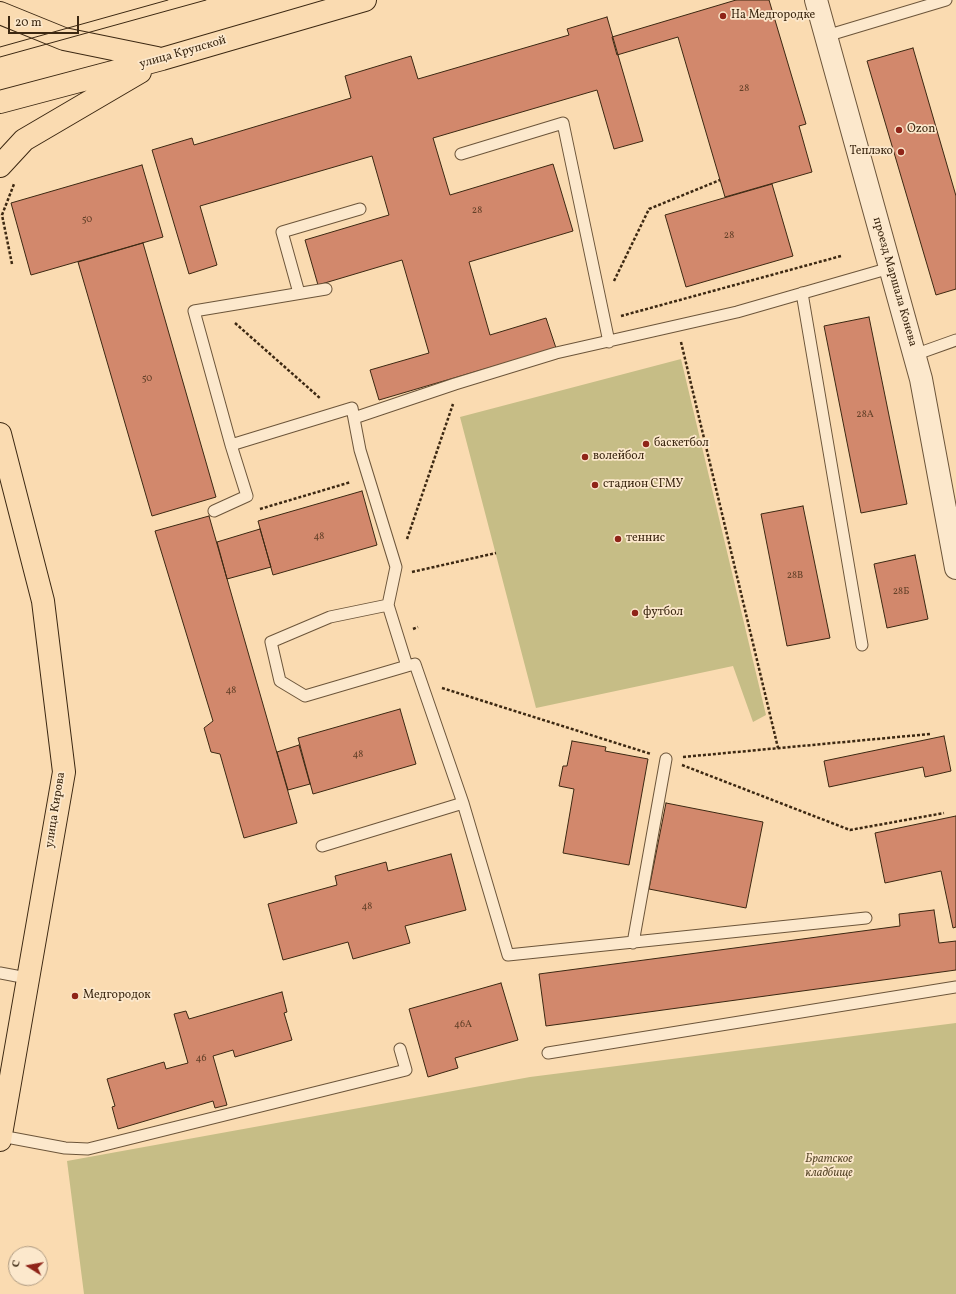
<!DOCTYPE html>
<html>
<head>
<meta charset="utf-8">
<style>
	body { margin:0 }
	#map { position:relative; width:956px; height:1294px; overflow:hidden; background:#fadbb1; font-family:Vollkorn,serif }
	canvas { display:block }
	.north { position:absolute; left:8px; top:1246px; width:40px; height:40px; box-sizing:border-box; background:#fce8cc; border:1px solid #af9b82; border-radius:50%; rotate:281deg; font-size:11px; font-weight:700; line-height:16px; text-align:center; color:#3c2812 }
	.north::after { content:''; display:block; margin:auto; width:14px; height:18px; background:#8f2418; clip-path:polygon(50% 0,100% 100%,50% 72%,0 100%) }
	.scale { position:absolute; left:8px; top:16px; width:71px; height:18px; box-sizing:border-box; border:2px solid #3c2812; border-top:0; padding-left:5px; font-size:12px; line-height:14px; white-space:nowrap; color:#3c2812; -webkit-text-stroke:3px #fce8cc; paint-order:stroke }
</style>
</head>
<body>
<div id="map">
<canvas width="956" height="1294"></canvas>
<div class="north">С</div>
<div class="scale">20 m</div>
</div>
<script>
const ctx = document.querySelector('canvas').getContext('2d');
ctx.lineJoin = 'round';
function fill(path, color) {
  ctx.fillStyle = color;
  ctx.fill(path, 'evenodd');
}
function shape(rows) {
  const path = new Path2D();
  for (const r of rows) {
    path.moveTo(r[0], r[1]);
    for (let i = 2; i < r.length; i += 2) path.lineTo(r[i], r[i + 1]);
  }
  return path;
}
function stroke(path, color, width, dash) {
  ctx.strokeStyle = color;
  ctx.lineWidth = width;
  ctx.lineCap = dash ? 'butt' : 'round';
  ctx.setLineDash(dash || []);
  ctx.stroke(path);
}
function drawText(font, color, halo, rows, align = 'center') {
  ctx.font = font + ' Vollkorn,serif';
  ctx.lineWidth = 3.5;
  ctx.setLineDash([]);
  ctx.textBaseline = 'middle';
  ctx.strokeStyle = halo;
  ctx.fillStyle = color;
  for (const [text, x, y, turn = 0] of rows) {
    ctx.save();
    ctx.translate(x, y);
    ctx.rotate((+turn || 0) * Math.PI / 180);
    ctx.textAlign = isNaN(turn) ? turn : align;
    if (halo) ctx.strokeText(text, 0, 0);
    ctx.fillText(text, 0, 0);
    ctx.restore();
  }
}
fill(shape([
	[681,359,766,715,753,722,733,666,536,708,460,417],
	[956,1023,956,1294,84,1294,67,1161,530,1077]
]), '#c6bd86');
const building = shape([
	[736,0,769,0,806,124,799,126,812,172,725,197,678,37,617,55,612,37,736,0],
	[607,17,643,141,614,149,597,90,433,138,450,195,553,164,573,231,469,262,490,335,546,318,556,348,379,400,370,370,429,353,402,260,318,285,305,240,389,215,372,156,200,206,217,265,189,274,152,150,192,138,194,145,351,98,345,76,411,56,418,79,569,35,567,29,607,17],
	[913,48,956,196,956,289,936,295,867,61,913,48],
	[142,165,163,237,31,275,11,203,142,165],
	[772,184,793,256,686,287,665,215,772,184],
	[143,243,216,497,152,516,78,262,143,243],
	[869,317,907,504,861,513,824,326,869,317],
	[362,491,377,545,273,575,258,521,362,491],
	[803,506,830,638,787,646,761,514,803,506],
	[209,516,297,823,244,838,220,754,211,752,204,728,213,721,155,531,209,516],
	[260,529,271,567,227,579,217,542,260,529],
	[915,555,928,619,887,628,874,564,915,555],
	[400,709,416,764,313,794,298,738,400,709],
	[944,736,951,771,925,777,923,767,829,787,824,761,944,736],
	[572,741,606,747,605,751,648,759,629,865,563,853,574,789,559,786,563,766,567,766,572,741],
	[299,745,310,784,288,790,277,752,299,745],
	[666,803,763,822,746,908,649,889,666,803],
	[956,816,956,927,953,928,941,871,885,883,875,833,956,816],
	[451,854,466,910,405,926,410,943,353,959,348,942,283,960,268,904,337,885,335,876,386,862,388,871,451,854],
	[934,910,939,943,956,941,956,970,546,1026,539,974,900,926,899,914,934,910],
	[501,983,518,1040,455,1058,458,1068,428,1077,409,1009,501,983],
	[282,992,287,1012,284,1013,292,1040,235,1057,233,1050,213,1056,227,1105,215,1108,213,1101,118,1129,112,1107,115,1106,107,1079,164,1062,166,1069,188,1063,174,1014,186,1011,189,1019,282,992]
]);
fill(building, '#d2886c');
stroke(building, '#3c2812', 1);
const service = shape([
	[826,36,946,0],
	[461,154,563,123,609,342],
	[299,293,282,232,360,209],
	[802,293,862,645],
	[914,355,956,340],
	[354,418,455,384,556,353,737,312,890,268],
	[231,445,194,311,326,289],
	[214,511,247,496,231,445,352,408,360,450,396,567,388,605],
	[388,605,407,666,305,696,280,681,271,642,330,617,388,605],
	[463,803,508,955,866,918],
	[322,846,463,803,415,664,407,666],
	[633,943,666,759],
	[0,973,27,978],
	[548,1053,956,987],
	[1,1136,65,1148,88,1149,406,1070,400,1049]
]);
const tertiary = shape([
	[816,0,921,379,956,568]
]);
const primary = shape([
	[0,13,64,39,157,58],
	[0,102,162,59,365,0],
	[0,166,24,140,140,72],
	[0,434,43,601,64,772,0,1140]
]);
stroke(service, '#6c553a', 13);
stroke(tertiary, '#6c553a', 24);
stroke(primary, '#3c2812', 24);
stroke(shape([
	[12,264,2,215,14,184],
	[614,281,649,209,720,180],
	[621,316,841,256],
	[235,323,321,399],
	[681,342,778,748],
	[260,509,351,482],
	[407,539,453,404],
	[412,572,496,553],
	[413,629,418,627],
	[442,688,651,754],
	[683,757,930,734],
	[682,765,850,830,944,813]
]), '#3c2812', 2.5, [3, 2]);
stroke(service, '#fce8cc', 11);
stroke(tertiary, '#fce8cc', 22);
stroke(primary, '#fadbb1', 22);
stroke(shape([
	[0,47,168,0],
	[0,57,206,0]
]), '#3c2812', 1);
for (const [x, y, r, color] of [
	[723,16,4,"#8f2418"],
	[899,130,4,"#8f2418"],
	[901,152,4,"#8f2418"],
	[646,444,4,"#8f2418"],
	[585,457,4,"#8f2418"],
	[595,485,4,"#8f2418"],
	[618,539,4,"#8f2418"],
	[635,613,4,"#8f2418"],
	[75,996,4,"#8f2418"]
]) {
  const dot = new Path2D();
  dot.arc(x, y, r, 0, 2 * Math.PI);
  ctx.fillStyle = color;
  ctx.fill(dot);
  stroke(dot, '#fce8cc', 1.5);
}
drawText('10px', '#624028', null, [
	["28",744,89],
	["28",477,211],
	["50",87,220],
	["28",729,236],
	["50",147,379],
	["28А",865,415],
	["48",319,537],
	["28В",795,576],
	["28Б",901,592],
	["48",231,691],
	["48",358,755],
	["48",367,907],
	["46А",463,1025],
	["46",201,1059]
]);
drawText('12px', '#3c2812', '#fce8cc', [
	["На Медгородке",731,16],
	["Ozon",907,130],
	["Теплэко",893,152,"right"],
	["баскетбол",654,444],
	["волейбол",593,457],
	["стадион СГМУ",603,485],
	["теннис",626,539],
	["футбол",643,613],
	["Медгородок",83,996]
], 'left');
drawText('12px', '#3c2812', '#fce8cc', [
	["улица Крупской",183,53,-16],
	["проезд Маршала Конева",894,282,74],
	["улица Кирова",56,810,-81]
]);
drawText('italic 12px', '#5e4d2f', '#fce8cc', [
	["Братское",829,1160],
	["кладбище",829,1174]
]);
</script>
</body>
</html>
